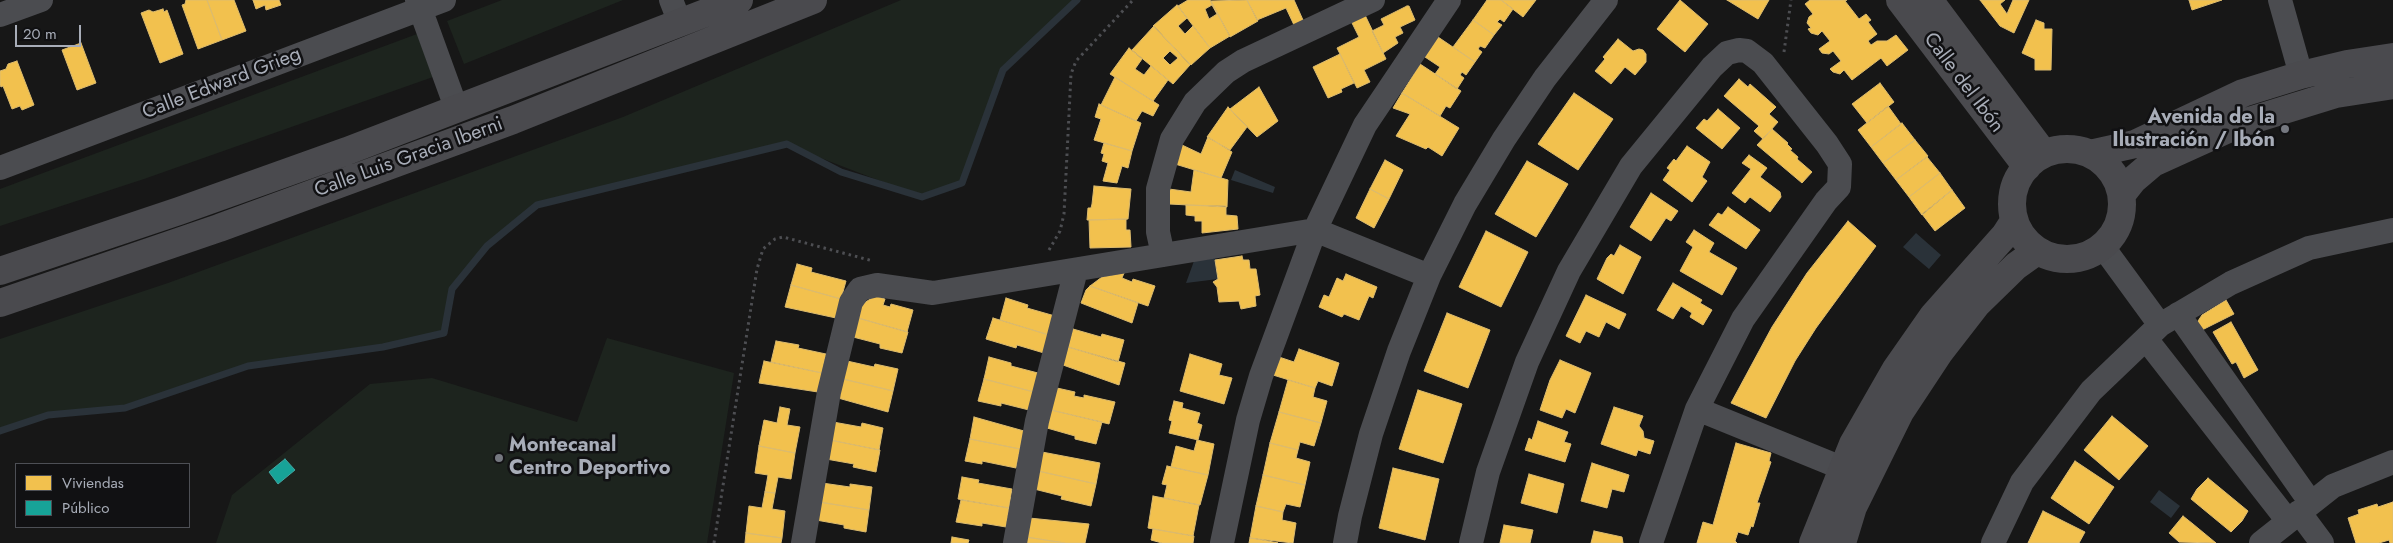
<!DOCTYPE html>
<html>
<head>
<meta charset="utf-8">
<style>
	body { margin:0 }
	#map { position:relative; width:2393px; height:543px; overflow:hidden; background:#171717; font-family:Jost,sans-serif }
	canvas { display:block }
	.legend { position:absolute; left:15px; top:463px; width:175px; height:65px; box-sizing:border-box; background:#111113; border:1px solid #4d4f55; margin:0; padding:6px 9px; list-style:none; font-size:15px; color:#a8adb8 }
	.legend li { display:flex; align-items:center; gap:10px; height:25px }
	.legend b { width:25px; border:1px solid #4d4f55 }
	.scale { position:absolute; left:15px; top:25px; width:66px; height:22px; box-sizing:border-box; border:2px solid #a8adb8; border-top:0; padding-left:6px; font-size:15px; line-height:18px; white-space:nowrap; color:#a8adb8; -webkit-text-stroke:4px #111113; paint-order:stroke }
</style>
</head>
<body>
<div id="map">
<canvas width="2393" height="543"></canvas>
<ul class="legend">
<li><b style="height:14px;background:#f2c14e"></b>Viviendas</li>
<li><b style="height:14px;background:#17a398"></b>Público</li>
</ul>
<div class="scale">20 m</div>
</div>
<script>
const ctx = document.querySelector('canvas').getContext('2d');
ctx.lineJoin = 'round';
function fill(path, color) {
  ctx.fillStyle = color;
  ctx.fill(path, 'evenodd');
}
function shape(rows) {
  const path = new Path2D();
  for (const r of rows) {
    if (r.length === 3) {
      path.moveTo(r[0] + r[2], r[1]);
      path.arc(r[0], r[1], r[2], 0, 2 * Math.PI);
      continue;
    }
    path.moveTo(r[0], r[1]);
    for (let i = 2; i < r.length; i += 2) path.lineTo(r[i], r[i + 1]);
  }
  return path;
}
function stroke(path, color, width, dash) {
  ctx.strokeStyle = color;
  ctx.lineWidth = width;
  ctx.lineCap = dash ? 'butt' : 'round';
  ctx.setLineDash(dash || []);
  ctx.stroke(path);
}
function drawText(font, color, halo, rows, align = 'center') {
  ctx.font = font + ' Jost,sans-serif';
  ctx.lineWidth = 5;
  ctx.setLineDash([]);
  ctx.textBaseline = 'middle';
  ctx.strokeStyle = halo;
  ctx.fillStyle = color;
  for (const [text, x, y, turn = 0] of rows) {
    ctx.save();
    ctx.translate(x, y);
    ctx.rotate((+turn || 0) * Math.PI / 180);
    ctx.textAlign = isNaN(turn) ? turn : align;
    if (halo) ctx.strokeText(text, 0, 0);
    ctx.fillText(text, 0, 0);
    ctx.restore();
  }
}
fill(shape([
	[502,0,623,0,464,64,447,21],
	[901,0,1077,0,1003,70,962,183,922,197,787,145,537,205,487,246,452,289,444,333,383,347,248,366,125,408,48,415,0,431,0,339,168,283,623,117],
	[417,34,433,77,144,179,0,226,0,189],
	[607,338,734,373,707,543,216,543,232,495,370,384,432,378,577,422]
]), '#1d241e');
fill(shape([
	[1235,170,1275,187,1273,193,1231,180],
	[1916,233,1941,255,1929,269,1903,247],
	[1215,258,1218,279,1186,283,1194,261],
	[2159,490,2180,506,2171,518,2150,502]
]), '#2a3239');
const homes = shape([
	[186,0,207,0,222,40,198,49,182,5,185,4,186,0],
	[207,0,234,0,246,31,222,40,207,0],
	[253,0,279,0,281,5,266,10,265,5,256,9,253,0],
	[1188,0,1210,0,1230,36,1210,48,1178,6,1188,0],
	[1212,5,1217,14,1209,19,1205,9,1212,5],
	[1247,0,1258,21,1230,37,1211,1,1247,0],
	[1247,0,1294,0,1303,20,1294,25,1286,8,1257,20,1247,0],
	[1487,0,1501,0,1513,9,1504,22,1500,19,1497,22,1502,25,1494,35,1473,20,1487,0],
	[1501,0,1536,0,1523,17,1501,0],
	[1680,0,1708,24,1685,52,1657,29,1680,0],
	[1727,0,1769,0,1758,19,1727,0],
	[1810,0,1847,0,1845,1,1859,19,1866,14,1871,20,1868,22,1877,34,1868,41,1871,45,1877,41,1887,41,1896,35,1908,50,1887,66,1881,58,1852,80,1844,70,1840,74,1833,72,1830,69,1841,61,1833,51,1829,54,1822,53,1819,49,1830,41,1822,31,1818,35,1811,33,1808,29,1811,28,1807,23,1809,17,1813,14,1805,4,1810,0],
	[1980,0,2005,0,2000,4,2007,14,2013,0,2029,0,2014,33,2000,26,1980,0],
	[2189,0,2222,0,2192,10,2189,0],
	[1177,5,1187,18,1178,26,1185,34,1193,26,1210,48,1191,65,1153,26,1177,5],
	[1407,6,1409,6,1415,20,1400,27,1403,33,1395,37,1398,43,1383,53,1372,31,1384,25,1381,19,1407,6],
	[163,9,164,12,167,10,183,54,160,63,141,13,149,10,153,12,163,9],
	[1365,15,1386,59,1364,70,1370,82,1357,88,1337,48,1359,37,1351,21,1365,15],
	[1473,20,1494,35,1485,48,1480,46,1478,49,1482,52,1475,62,1453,47,1473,20],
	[2036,20,2044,23,2044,29,2052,29,2051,70,2035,70,2035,59,2022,53,2036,20],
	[1154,26,1190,65,1173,84,1132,50,1154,26],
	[1170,51,1178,58,1170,65,1163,58,1170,51],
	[1438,37,1475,62,1466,75,1462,72,1460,75,1464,78,1457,89,1435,74,1440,67,1425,57,1438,37],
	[1618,39,1633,51,1639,49,1643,50,1646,54,1646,62,1635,75,1625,67,1611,84,1595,71,1605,59,1603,57,1618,39],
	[81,43,96,83,77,90,62,50,81,43],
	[1129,48,1142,59,1135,69,1144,75,1151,66,1168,80,1153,101,1110,74,1129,48],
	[1340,54,1354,83,1341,89,1342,92,1328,98,1313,67,1340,54],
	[17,61,34,105,22,110,20,106,12,109,3,86,1,87,0,85,0,71,6,69,8,64,17,61],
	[1420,64,1461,91,1450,108,1446,106,1440,116,1402,93,1420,64],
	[1115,77,1159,105,1153,116,1142,111,1136,121,1101,105,1115,77],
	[1739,79,1748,87,1750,84,1776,107,1769,114,1778,122,1763,139,1754,131,1759,126,1724,96,1739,79],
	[1880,83,1894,102,1867,123,1852,104,1880,83],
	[1259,87,1278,121,1257,137,1230,109,1259,87],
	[1402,93,1459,128,1442,156,1428,147,1426,149,1396,136,1410,114,1393,108,1402,93],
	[1574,93,1613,119,1578,170,1538,144,1574,93],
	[1099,104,1141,123,1132,151,1094,140,1101,119,1095,117,1099,104],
	[1888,106,1901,124,1871,147,1858,130,1888,106],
	[1228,107,1247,127,1230,150,1207,137,1228,107],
	[1718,109,1740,128,1722,149,1696,128,1704,119,1707,121,1718,109],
	[1902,123,1915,140,1883,163,1871,147,1902,123],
	[1772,129,1788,143,1787,144,1792,149,1790,150,1798,157,1797,159,1812,172,1802,183,1757,145,1772,129],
	[1208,137,1232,152,1221,178,1175,164,1182,145,1201,154,1208,137],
	[1915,140,1928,156,1896,180,1883,163,1915,140],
	[1104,143,1132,151,1128,168,1122,166,1117,183,1103,181,1108,163,1102,161,1104,154,1101,153,1104,143],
	[1687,146,1710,162,1702,177,1707,181,1692,202,1663,180,1670,170,1667,168,1670,164,1674,159,1676,161,1687,146],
	[1749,155,1767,168,1760,177,1780,192,1781,197,1770,212,1750,197,1745,203,1732,193,1751,169,1742,163,1749,155],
	[1927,157,1940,173,1909,197,1896,180,1927,157],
	[1385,160,1403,170,1389,199,1370,189,1385,160],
	[1527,161,1568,184,1536,237,1495,214,1527,161],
	[1194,170,1228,180,1227,207,1169,204,1169,189,1191,192,1194,170],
	[1940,173,1952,190,1922,215,1909,197,1940,173],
	[1094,186,1131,189,1128,219,1087,220,1088,208,1091,208,1092,204,1094,186],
	[1370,189,1389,199,1374,228,1356,218,1370,189],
	[1952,190,1965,208,1935,231,1922,214,1952,190],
	[1651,193,1678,211,1671,221,1666,218,1651,241,1630,227,1651,193],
	[1186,205,1226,206,1226,215,1237,216,1238,229,1202,233,1202,221,1195,221,1195,216,1186,215,1186,205],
	[1728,207,1760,230,1746,249,1709,225,1718,213,1722,215,1728,207],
	[1126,219,1126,230,1130,230,1131,247,1090,248,1089,220,1126,219],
	[1848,221,1876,246,1816,328,1795,361,1766,418,1731,403,1772,327,1807,273,1848,221],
	[1694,230,1714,243,1709,252,1737,268,1722,295,1680,271,1693,247,1686,242,1694,230],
	[1486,231,1528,252,1501,307,1459,287,1486,231],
	[1620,245,1641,257,1623,294,1597,279,1607,258,1611,254,1614,256,1620,245],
	[1242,256,1243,260,1249,260,1250,269,1256,269,1260,295,1255,296,1256,306,1241,309,1239,301,1219,302,1217,287,1213,282,1218,279,1215,260,1242,256],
	[797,264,812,268,811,272,846,281,841,299,791,285,797,264],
	[1124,273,1122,278,1132,282,1133,279,1155,286,1148,306,1090,286,1102,277,1124,273],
	[1346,274,1377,287,1373,298,1369,296,1359,320,1344,314,1342,317,1319,307,1324,295,1329,297,1337,278,1343,281,1346,274],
	[1673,283,1702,300,1700,303,1712,310,1703,325,1690,317,1692,313,1681,306,1673,319,1657,310,1673,283],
	[791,285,841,299,836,318,785,307,791,285],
	[1090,286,1138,303,1132,323,1081,303,1086,290,1090,286],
	[1586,295,1626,314,1619,329,1606,322,1599,337,1586,331,1580,343,1566,336,1586,295],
	[875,296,885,299,883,305,890,307,891,304,913,310,907,332,858,318,861,305,875,296],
	[1006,298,1028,305,1027,308,1055,316,1049,335,1000,320,1006,298],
	[2226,300,2234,314,2198,332,2198,321,2202,315,2226,300],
	[1447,313,1490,330,1468,388,1424,371,1447,313],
	[858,318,908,332,902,353,880,348,880,344,853,337,858,318],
	[993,318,1049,335,1044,353,1017,345,1016,348,986,339,993,318],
	[2231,322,2258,370,2244,378,2236,362,2232,364,2213,332,2231,322],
	[1073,329,1101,337,1102,334,1124,340,1118,362,1068,347,1073,329],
	[776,341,799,345,798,348,826,354,822,373,771,362,776,341],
	[1068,347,1125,363,1119,385,1063,365,1068,347],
	[1299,349,1339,363,1332,386,1318,381,1315,388,1273,375,1279,357,1294,362,1299,349],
	[1190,354,1222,364,1219,375,1232,378,1224,404,1180,391,1190,354],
	[989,357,1011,363,1011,366,1038,373,1034,392,984,379,989,357],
	[1560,360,1591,373,1575,413,1566,409,1562,418,1540,410,1550,380,1560,360],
	[764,361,822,373,818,392,759,383,764,361],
	[847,361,874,367,875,364,898,369,893,391,843,379,847,361],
	[843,379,893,391,888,412,838,398,843,379],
	[984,379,1034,392,1029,410,1001,403,1001,406,978,401,984,379],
	[1288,380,1315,388,1313,397,1327,401,1321,423,1279,412,1288,380],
	[1057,388,1075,392,1074,396,1084,398,1084,395,1115,402,1109,424,1051,410,1057,388],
	[1418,390,1462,404,1443,463,1399,449,1418,390],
	[1174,401,1183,403,1182,408,1200,413,1197,423,1202,425,1198,440,1169,433,1172,421,1169,420,1174,401],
	[780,407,790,409,787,425,800,427,795,453,759,446,764,420,777,423,780,407],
	[1614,407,1643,416,1639,426,1643,431,1644,438,1654,441,1650,454,1638,450,1636,456,1601,444,1614,407],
	[1051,410,1102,422,1096,444,1075,439,1075,436,1047,428,1051,410],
	[1279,412,1321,423,1314,446,1300,442,1298,450,1270,443,1279,412],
	[2112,416,2148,446,2119,480,2084,450,2112,416],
	[974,417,1024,431,1020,449,970,439,974,417],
	[1538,421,1568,432,1564,442,1571,444,1565,462,1525,450,1529,438,1532,440,1538,421],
	[833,422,861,427,862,423,883,428,879,450,830,440,833,422],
	[970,439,1020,449,1016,468,982,461,982,464,965,461,970,439],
	[830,440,880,450,876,472,853,467,854,464,826,459,830,440],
	[1197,440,1214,444,1208,475,1171,467,1176,446,1194,451,1197,440],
	[1270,443,1298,450,1296,458,1310,462,1305,485,1263,475,1270,443],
	[1736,443,1771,453,1769,461,1771,462,1757,503,1760,503,1753,527,1751,526,1748,535,1738,532,1735,541,1737,543,1697,543,1703,522,1713,525,1736,443],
	[759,446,795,453,791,479,778,477,775,493,765,492,768,475,755,473,759,446],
	[1042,452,1100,463,1096,484,1038,471,1042,452],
	[2075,461,2114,487,2089,524,2051,498,2075,461],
	[1592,463,1629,475,1624,492,1612,489,1607,508,1581,501,1592,463],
	[1167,466,1208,475,1200,505,1164,498,1167,485,1162,484,1167,466],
	[1393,468,1439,479,1425,540,1379,528,1393,468],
	[1038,471,1096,484,1091,506,1061,499,1062,496,1034,489,1038,471],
	[1529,474,1564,484,1557,513,1521,503,1529,474],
	[1263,475,1305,485,1300,507,1286,504,1283,512,1256,506,1263,475],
	[962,477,979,480,978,483,1012,489,1009,508,958,499,962,477],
	[2208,478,2248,511,2242,521,2231,532,2191,499,2197,489,2208,478],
	[822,483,850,487,850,484,872,487,869,510,819,502,822,483],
	[765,492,775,493,772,509,785,511,782,538,746,533,749,506,762,508,765,492],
	[1153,496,1199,505,1193,536,1148,528,1153,496],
	[961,500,1009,508,1006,527,982,523,982,526,956,522,961,500],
	[819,502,869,510,866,532,844,528,844,525,816,520,819,502],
	[2393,502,2393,543,2390,543,2389,540,2379,543,2356,543,2348,518,2359,514,2358,510,2377,504,2378,507,2393,502],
	[1256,506,1283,512,1282,520,1296,523,1293,543,1250,538,1256,506],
	[2043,511,2085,532,2079,543,2028,543,2043,511],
	[2183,516,2193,524,2216,543,2179,542,2169,533,2183,516],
	[1029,518,1089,524,1085,543,1065,543,1026,537,1029,518],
	[1504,525,1533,530,1530,543,1500,543,1504,525],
	[1153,529,1194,536,1193,543,1162,543,1151,540,1153,529],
	[1594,531,1622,537,1623,543,1591,543,1594,531],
	[746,533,782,538,781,543,745,543,746,533],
	[952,537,969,540,968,543,951,543,952,537],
	[1026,537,1065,543,1026,543,1026,537],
	[1250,538,1268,541,1278,543,1249,543,1250,538]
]);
fill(homes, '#f2c14e');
stroke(homes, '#dcbb6e', 1);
const public = shape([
	[285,459,295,470,278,484,269,472,285,459]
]);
fill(public, '#17a398');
stroke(public, '#42a6a2', 1);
stroke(shape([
	[0,431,48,415,125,408,248,366,383,347,444,333,452,289,487,246,537,205,787,144,841,172,922,197,962,183,1003,70,1077,0]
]), '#2a3239', 7);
stroke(shape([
	[1784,52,1791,0],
	[1049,250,1060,231,1064,214,1071,74,1076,61,1133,0],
	[714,543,757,269,763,249,775,239,783,237,873,261]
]), '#4d4e52', 3, [2.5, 4]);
stroke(shape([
	[417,0,457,110],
	[671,0,680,23],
	[2280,0,2301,75],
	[0,15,41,0],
	[0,168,444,0],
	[2103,247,2160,325],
	[1163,255,1158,232,1158,189,1172,139,1195,102,1226,72,1243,61,1373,0],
	[2178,314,2311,503],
	[2146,339,2288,521],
	[1697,409,1842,468],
	[2299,512,2322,543],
	[803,543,829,392,851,302,860,289,877,285,933,293,1315,230,1429,276],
	[1015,543,1037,421,1076,270],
	[1222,543,1248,420,1261,376,1315,230,1365,125,1449,0],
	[1345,543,1350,516,1371,434,1399,351,1429,276,1465,204,1504,139,1545,78,1606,0],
	[1471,543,1488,472,1527,362,1569,271,1631,166,1712,67,1727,53,1739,50,1747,51,1763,63,1827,144,1840,164,1839,187,1826,201,1743,319,1697,409,1651,543],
	[1993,543,2022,482,2091,391,2160,325,2231,283,2309,248,2393,230],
	[2261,543,2333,486,2393,462]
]), '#4b4c50', 24);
stroke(shape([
	[1900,0,2027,167],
	[1929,0,2044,154],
	[2067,204,55],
	[2090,154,2135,144,2243,93,2301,75,2347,64,2393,57],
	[2122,194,2133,180,2153,163,2239,124,2336,94,2393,85],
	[0,271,179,211,347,151,739,0],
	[0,303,219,228,513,120,813,0],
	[1813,543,1853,444,1896,369,1933,316,2005,235,2014,221],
	[1842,543,1853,507,1900,412,1939,353,1977,304,2016,266,2037,251]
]), '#4a4a4e', 28);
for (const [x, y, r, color] of [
	[2285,129,5,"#757880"],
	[499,458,5,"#757880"]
]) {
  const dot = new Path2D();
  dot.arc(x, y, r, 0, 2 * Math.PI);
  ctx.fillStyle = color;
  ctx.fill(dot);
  stroke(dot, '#111113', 2);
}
drawText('20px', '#a8adb8', '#111113', [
	["Calle del Ibón",1963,83,53],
	["Calle Edward Grieg",222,84,-21],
	["Calle Luis Gracia Iberni",409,158,-20]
]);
drawText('bold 20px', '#a8adb8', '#111113', [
	["Avenida de la",2275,118],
	["Ilustración / Ibón",2275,141],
	["Montecanal",509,446,"left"],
	["Centro Deportivo",509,469,"left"]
], 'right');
</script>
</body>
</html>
